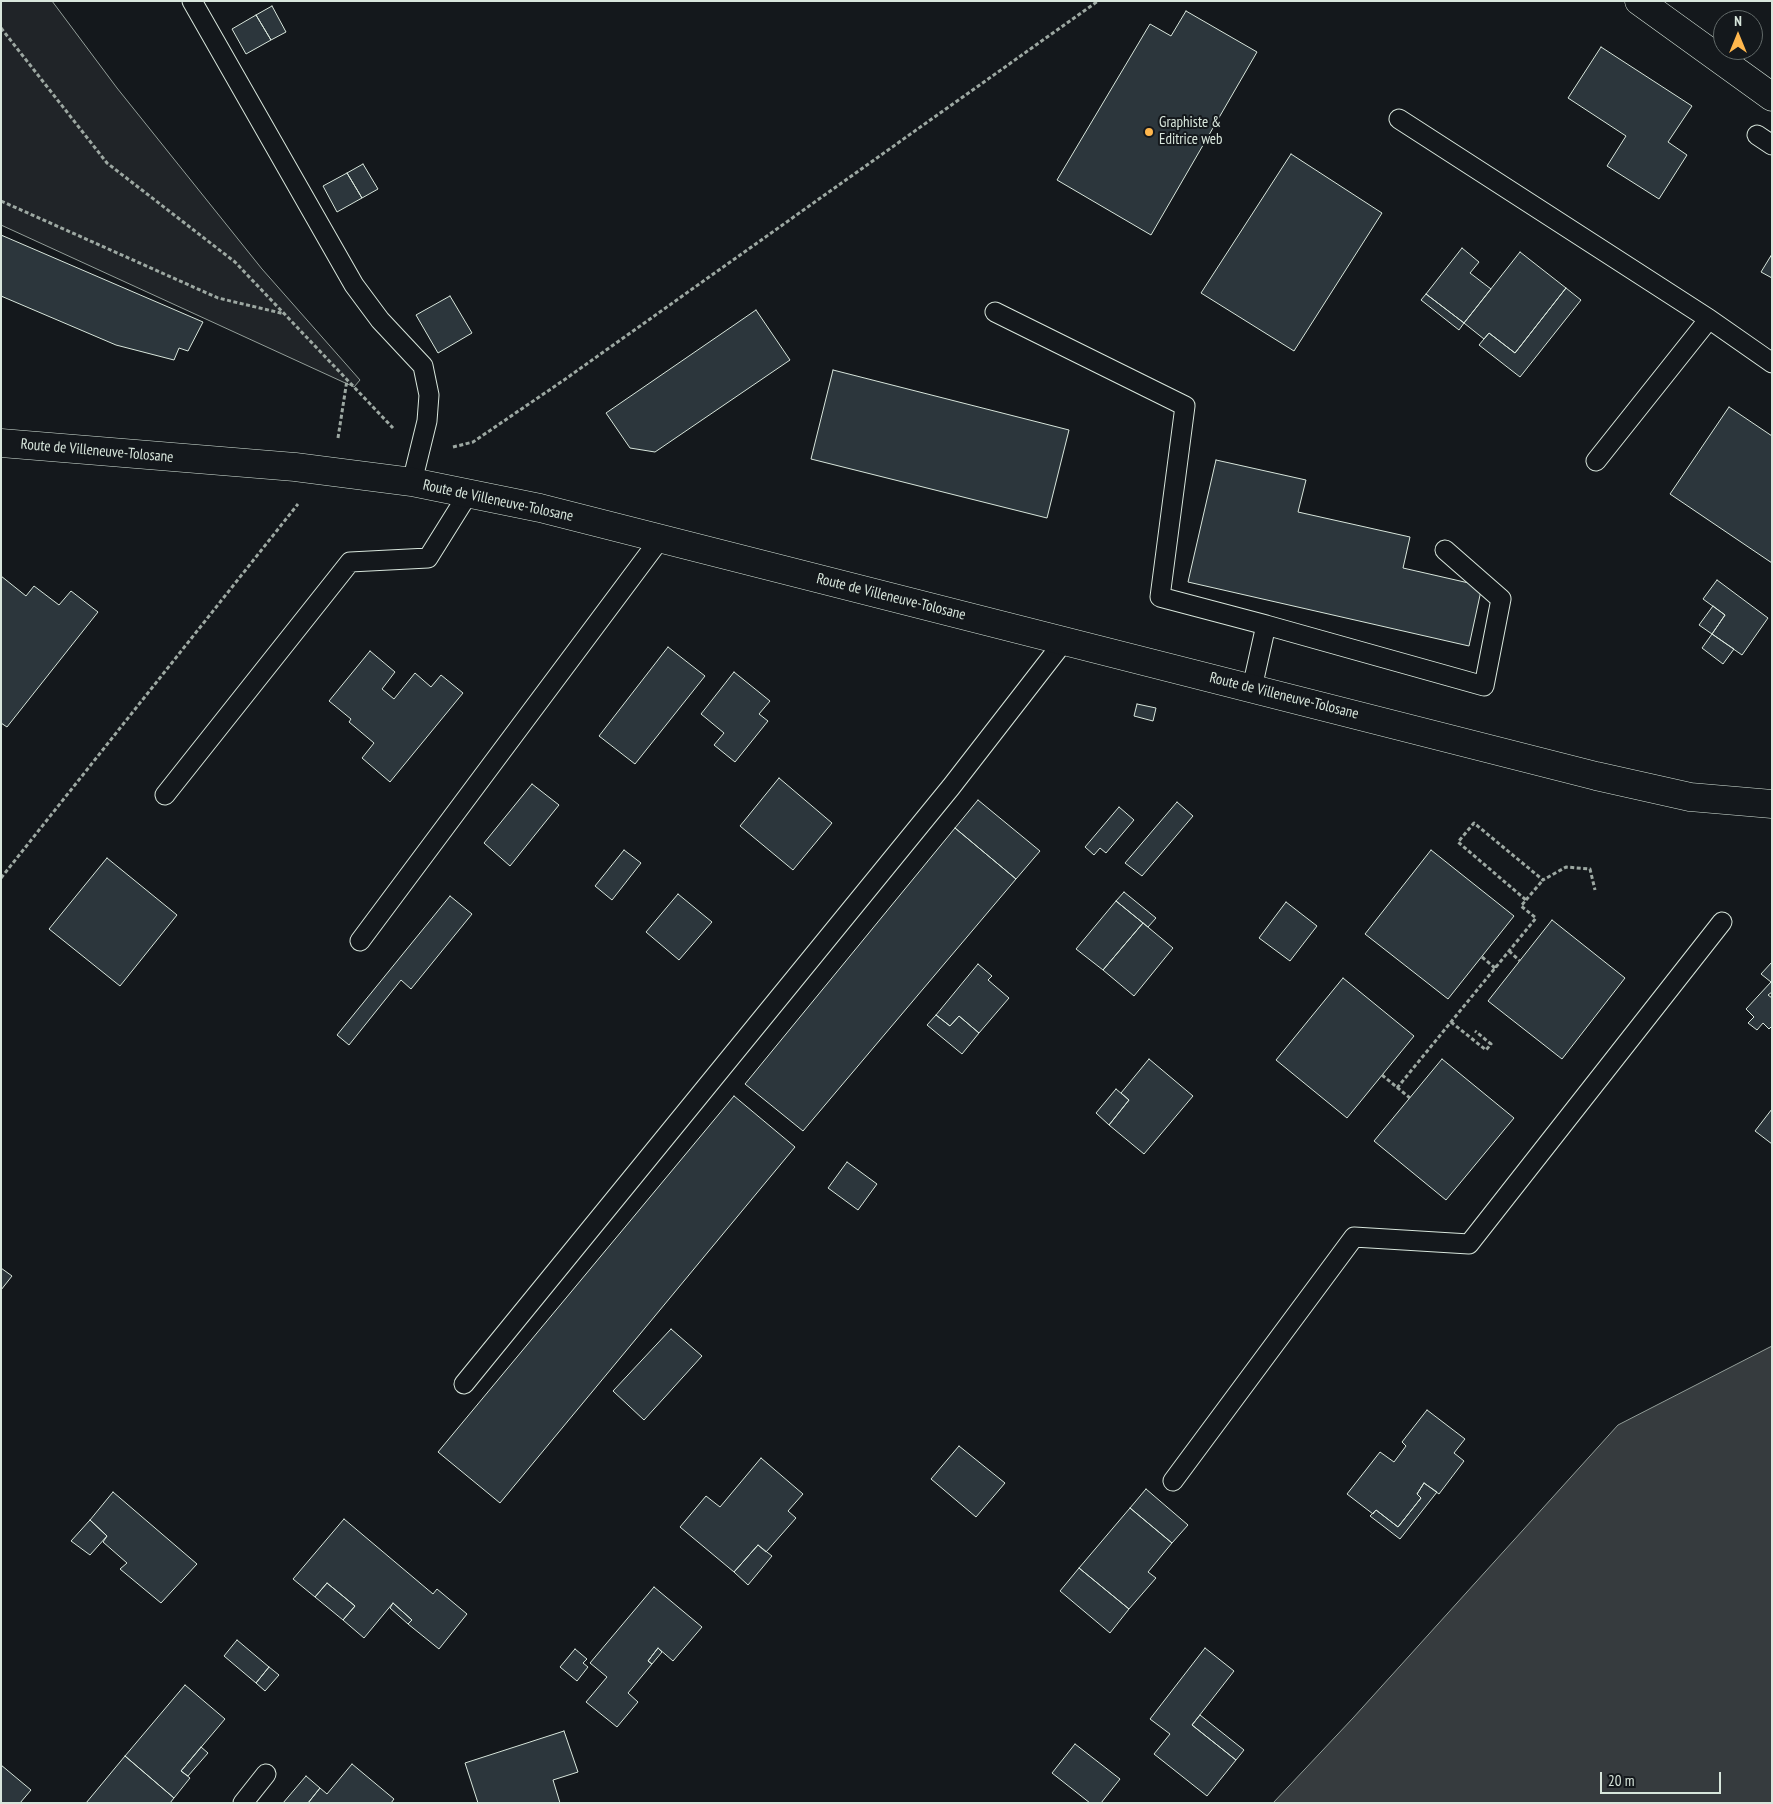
<!DOCTYPE html>
<html>
<head>
<meta charset="utf-8">
<style>
	body { margin:0 }
	#map { position:relative; width:1773px; height:1804px; overflow:hidden; background:#14181c; font-family:"PT Sans Narrow",sans-serif }
	canvas { display:block }
	.frame { position:absolute; inset:0; border:2px solid #d8e6dc; pointer-events:none }
	.north { position:absolute; left:1713px; top:10px; width:50px; height:50px; box-sizing:border-box; background:#14181c; border:1px solid #626a69; border-radius:50%; rotate:0deg; font-size:14px; font-weight:700; line-height:20px; text-align:center; color:#d8e6dc }
	.north::after { content:''; display:block; margin:auto; width:18px; height:22px; background:#ffb74d; clip-path:polygon(50% 0,100% 100%,50% 72%,0 100%) }
	.scale { position:absolute; left:1600px; top:1772px; width:121px; height:22px; box-sizing:border-box; border:2px solid #d8e6dc; border-top:0; padding-left:6px; font-size:15px; line-height:18px; white-space:nowrap; color:#d8e6dc; -webkit-text-stroke:4px #14181c; paint-order:stroke }
</style>
</head>
<body>
<div id="map">
<canvas width="1773" height="1804"></canvas>
<div class="frame"></div>
<div class="north">N</div>
<div class="scale">20 m</div>
</div>
<script>
const ctx = document.querySelector('canvas').getContext('2d');
ctx.lineJoin = 'round';
function fill(path, color) {
  ctx.fillStyle = color;
  ctx.fill(path, 'evenodd');
}
function shape(rows) {
  const path = new Path2D();
  for (const r of rows) {
    path.moveTo(r[0], r[1]);
    for (let i = 2; i < r.length; i += 2) path.lineTo(r[i], r[i + 1]);
  }
  return path;
}
function stroke(path, color, width, dash) {
  ctx.strokeStyle = color;
  ctx.lineWidth = width;
  ctx.lineCap = dash ? 'butt' : 'round';
  ctx.setLineDash(dash || []);
  ctx.stroke(path);
}
function drawText(font, color, halo, rows, align = 'center') {
  ctx.font = font + ' "PT Sans Narrow",sans-serif';
  ctx.lineWidth = 4;
  ctx.setLineDash([]);
  ctx.textBaseline = 'middle';
  ctx.strokeStyle = halo;
  ctx.fillStyle = color;
  for (const [text, x, y, turn = 0] of rows) {
    ctx.save();
    ctx.translate(x, y);
    ctx.rotate((+turn || 0) * Math.PI / 180);
    ctx.textAlign = isNaN(turn) ? turn : align;
    if (halo) ctx.strokeText(text, 0, 0);
    ctx.fillText(text, 0, 0);
    ctx.restore();
  }
}
const green = shape([
	[1,1,52,1,117,88,262,269,360,380,354,387,1,225,1,1]
]);
fill(green, '#202428');
stroke(green, '#939e99', 1);
const water = shape([
	[1772,1346,1772,1803,1273,1803,1353,1718,1618,1425,1772,1346]
]);
fill(water, '#363b3e');
stroke(water, '#939e99', 1);
const building = shape([
	[272,6,286,32,271,40,256,15,272,6],
	[1186,11,1257,52,1151,235,1057,180,1150,24,1171,36,1186,11],
	[256,15,271,40,246,54,232,29,256,15],
	[1601,47,1692,106,1668,142,1687,155,1659,199,1607,166,1626,136,1568,98,1601,47],
	[1291,154,1382,213,1294,351,1201,293,1291,154],
	[363,164,378,189,362,198,347,173,363,164],
	[347,173,362,198,337,212,323,186,347,173],
	[1,235,203,322,188,351,179,348,174,360,116,345,1,296,1,235],
	[1462,248,1479,262,1470,273,1491,289,1464,323,1426,294,1462,248],
	[1520,252,1566,288,1515,353,1489,333,1484,339,1464,323,1520,252],
	[1772,254,1772,278,1761,272,1772,254],
	[1566,288,1581,300,1520,377,1479,345,1489,333,1515,353,1566,288],
	[1426,294,1464,323,1459,330,1421,300,1426,294],
	[450,296,472,333,438,353,416,315,450,296],
	[756,310,790,360,655,452,630,448,606,413,756,310],
	[833,370,1069,430,1047,518,811,459,833,370],
	[1729,407,1772,436,1772,563,1670,494,1729,407],
	[1216,460,1306,480,1298,512,1410,537,1403,568,1482,586,1469,646,1188,582,1216,460],
	[1,576,26,596,34,586,59,605,71,591,98,612,7,727,1,723,1,576],
	[1717,580,1768,618,1742,655,1712,634,1725,615,1703,599,1717,580],
	[1713,606,1725,615,1712,634,1699,625,1713,606],
	[1712,634,1734,649,1723,664,1702,648,1712,634],
	[668,647,705,676,635,764,599,736,668,647],
	[370,651,395,672,382,689,394,699,415,673,431,687,441,675,463,693,390,782,362,758,374,743,349,722,351,719,329,701,370,651],
	[734,672,770,701,759,714,768,721,735,762,714,745,724,733,701,714,734,672],
	[1137,704,1156,708,1153,721,1134,716,1137,704],
	[779,778,832,823,793,870,740,826,779,778],
	[532,784,559,805,510,866,484,843,532,784],
	[978,800,1040,851,1016,879,955,828,978,800],
	[1177,802,1193,816,1142,876,1125,863,1177,802],
	[1119,807,1134,820,1106,853,1100,848,1094,855,1085,847,1119,807],
	[955,828,1016,879,803,1131,745,1084,955,828],
	[624,850,641,863,612,900,595,886,624,850],
	[1431,850,1514,916,1448,999,1365,934,1431,850],
	[107,858,177,915,120,986,49,929,107,858],
	[1124,892,1156,918,1148,927,1116,901,1124,892],
	[678,894,712,922,679,960,646,932,678,894],
	[450,896,472,914,411,989,401,980,349,1045,337,1035,450,896],
	[1116,901,1143,923,1103,970,1076,949,1116,901],
	[1286,902,1317,926,1290,961,1259,938,1286,902],
	[1552,920,1625,978,1562,1059,1488,1001,1552,920],
	[1143,923,1173,948,1134,996,1103,970,1143,923],
	[1772,962,1772,992,1768,995,1772,998,1772,1026,1769,1029,1763,1023,1757,1030,1748,1023,1754,1017,1746,1009,1771,982,1761,974,1772,962],
	[978,964,992,976,988,980,1009,998,979,1033,959,1016,950,1026,936,1015,978,964],
	[1343,978,1414,1036,1347,1118,1276,1060,1343,978],
	[936,1015,950,1026,959,1016,979,1033,962,1054,927,1025,936,1015],
	[1149,1059,1193,1096,1144,1154,1109,1125,1129,1100,1121,1093,1149,1059],
	[1442,1059,1514,1118,1446,1200,1374,1141,1442,1059],
	[1116,1089,1129,1100,1109,1125,1096,1113,1116,1089],
	[734,1096,795,1147,500,1503,438,1452,734,1096],
	[1772,1109,1772,1144,1755,1131,1772,1109],
	[847,1162,877,1184,858,1210,828,1188,847,1162],
	[1,1268,12,1276,1,1290,1,1268],
	[671,1329,702,1356,644,1420,613,1391,671,1329],
	[1427,1410,1465,1439,1454,1453,1464,1461,1439,1494,1424,1483,1417,1494,1421,1498,1398,1527,1376,1510,1373,1514,1347,1494,1380,1452,1394,1462,1406,1446,1402,1442,1427,1410],
	[959,1446,1005,1483,976,1517,931,1479,959,1446],
	[761,1458,803,1494,788,1511,796,1518,766,1552,758,1545,734,1572,680,1527,706,1496,720,1507,761,1458],
	[1424,1483,1437,1492,1400,1539,1370,1516,1376,1510,1398,1527,1421,1498,1417,1494,1424,1483],
	[1146,1489,1188,1525,1172,1543,1130,1508,1146,1489],
	[113,1492,197,1564,161,1603,120,1569,127,1563,103,1542,107,1536,90,1520,113,1492],
	[1130,1508,1172,1543,1148,1572,1156,1578,1129,1609,1079,1568,1130,1508],
	[344,1519,433,1594,437,1589,467,1614,439,1649,408,1624,412,1620,393,1603,364,1638,343,1620,355,1606,327,1583,315,1597,293,1579,344,1519],
	[90,1520,107,1536,90,1555,71,1541,90,1520],
	[758,1545,772,1556,748,1585,734,1572,758,1545],
	[1079,1568,1129,1609,1110,1633,1060,1591,1079,1568],
	[327,1583,355,1606,343,1620,315,1597,327,1583],
	[654,1587,702,1627,673,1661,658,1648,648,1661,652,1664,628,1693,638,1702,617,1727,586,1702,607,1677,590,1663,654,1587],
	[393,1603,412,1620,408,1624,390,1608,393,1603],
	[237,1640,269,1667,256,1683,224,1656,237,1640],
	[658,1648,662,1652,652,1664,648,1661,658,1648],
	[1205,1648,1234,1671,1192,1725,1236,1760,1207,1796,1154,1754,1170,1734,1150,1719,1205,1648],
	[575,1649,587,1659,583,1663,588,1667,577,1681,560,1667,575,1649],
	[269,1667,279,1675,265,1691,256,1683,269,1667],
	[185,1685,225,1719,181,1771,190,1778,174,1798,125,1756,185,1685],
	[1200,1715,1244,1750,1236,1760,1192,1725,1200,1715],
	[564,1731,578,1772,553,1780,560,1803,478,1803,465,1763,564,1731],
	[1075,1744,1120,1779,1101,1803,1090,1803,1052,1773,1075,1744],
	[201,1747,208,1753,188,1776,181,1771,201,1747],
	[125,1756,174,1798,170,1803,86,1803,125,1756],
	[352,1764,394,1799,391,1803,308,1803,320,1788,327,1794,352,1764],
	[1,1765,31,1790,20,1803,1,1803,1,1765],
	[306,1776,320,1788,308,1803,283,1803,306,1776]
]);
fill(building, '#2c363c');
stroke(building, '#d8e6dc', 1);
const lane = shape([
	[192,1,354,285,380,320,423,366,429,395,427,421,412,482],
	[1399,119,1709,319],
	[1757,135,1772,145],
	[995,312,1185,406,1160,597,1266,625,1252,688],
	[1596,461,1709,319,1772,363],
	[1266,625,1484,686,1501,599,1445,550],
	[165,795,350,562,428,558,468,494],
	[360,941,660,539],
	[464,1384,951,787,1065,640],
	[1173,1481,1354,1237,1469,1244,1722,922],
	[243,1803,266,1774]
]);
const street = shape([
	[1639,1,1772,97]
]);
const secondary = shape([
	[1,443,295,467,412,482,540,508,1596,776,1690,797,1772,804]
]);
stroke(lane, '#d8e6dc', 21);
stroke(street, '#d8e6dc', 29);
stroke(secondary, '#d8e6dc', 29);
stroke(shape([
	[1,28,107,163,235,262,393,428],
	[1,201,218,298,285,314],
	[338,438,347,380],
	[453,447,473,442,564,380,1098,1],
	[1,878,298,504],
	[1526,900,1543,880],
	[1509,951,1520,961],
	[1482,957,1495,968],
	[1451,1022,1486,1050,1491,1044,1475,1031],
	[1382,1075,1410,1098],
	[1397,1088,1536,918,1521,906,1526,900,1458,842,1474,823,1543,880,1566,867,1590,869,1595,890]
]), '#9da8a2', 3, [4, 2.5]);
stroke(lane, '#14181c', 19);
stroke(street, '#14181c', 28);
stroke(secondary, '#14181c', 28);
for (const [x, y, r, color] of [
	[1149,132,5,"#ffb74d"]
]) {
  const dot = new Path2D();
  dot.arc(x, y, r, 0, 2 * Math.PI);
  ctx.fillStyle = color;
  ctx.fill(dot);
  stroke(dot, '#14181c', 2);
}
drawText('15px', '#d8e6dc', '#14181c', [
	["Graphiste &",1159,123],
	["Editrice web",1159,140]
], 'left');
drawText('15px', '#d8e6dc', '#14181c', [
	["Route de Villeneuve-Tolosane",97,451,5],
	["Route de Villeneuve-Tolosane",498,501,12],
	["Route de Villeneuve-Tolosane",891,597,14],
	["Route de Villeneuve-Tolosane",1284,696,14]
]);
</script>
</body>
</html>
